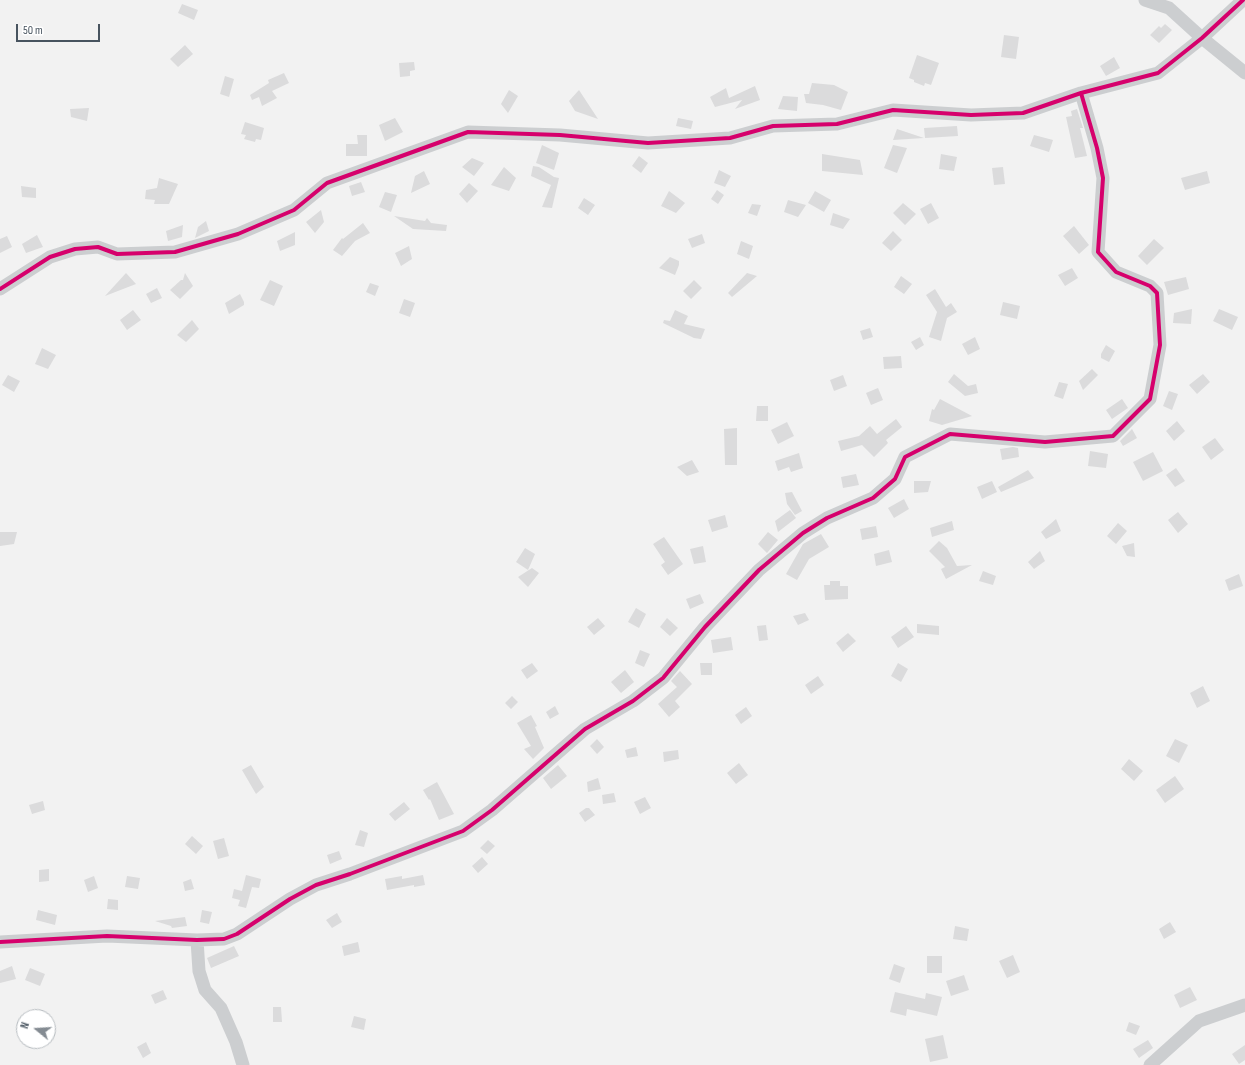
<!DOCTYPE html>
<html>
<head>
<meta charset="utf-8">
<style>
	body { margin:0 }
	#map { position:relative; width:1245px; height:1065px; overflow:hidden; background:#f2f2f2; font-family:"Sofia Sans Condensed",sans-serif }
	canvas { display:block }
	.north { position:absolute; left:16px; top:1009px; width:40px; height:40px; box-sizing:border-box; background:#fff; border:1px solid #b6bbbf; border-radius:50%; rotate:288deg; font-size:11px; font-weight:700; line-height:16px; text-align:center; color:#48545f }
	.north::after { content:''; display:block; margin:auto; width:14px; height:18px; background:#848b92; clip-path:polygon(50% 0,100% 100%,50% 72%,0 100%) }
	.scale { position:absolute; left:16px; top:24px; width:84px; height:18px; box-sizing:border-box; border:2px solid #48545f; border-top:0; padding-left:5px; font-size:12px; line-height:14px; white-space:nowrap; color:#48545f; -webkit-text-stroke:3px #fff; paint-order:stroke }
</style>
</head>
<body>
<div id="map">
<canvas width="1245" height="1065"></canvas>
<div class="north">N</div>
<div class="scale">50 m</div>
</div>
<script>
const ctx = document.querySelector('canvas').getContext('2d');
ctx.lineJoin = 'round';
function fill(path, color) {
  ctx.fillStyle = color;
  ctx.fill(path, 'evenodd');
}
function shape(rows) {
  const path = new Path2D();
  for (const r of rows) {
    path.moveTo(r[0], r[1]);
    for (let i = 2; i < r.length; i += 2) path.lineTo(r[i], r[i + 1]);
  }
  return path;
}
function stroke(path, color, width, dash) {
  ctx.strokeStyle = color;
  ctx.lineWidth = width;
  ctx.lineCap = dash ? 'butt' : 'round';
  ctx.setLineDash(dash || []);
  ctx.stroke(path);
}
fill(shape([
	[182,4,198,10,194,20,178,13],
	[1165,24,1172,30,1159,43,1150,35,1159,26,1161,28],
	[1004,35,1019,37,1016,59,1001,57],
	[185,45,193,54,178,67,170,59],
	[917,55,939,63,931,85,925,83,924,86,914,82,914,80,909,78],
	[1114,57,1120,68,1106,76,1100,66],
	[414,62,415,70,410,71,410,76,400,77,399,63],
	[284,73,289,83,272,91,277,98,262,106,259,97,252,100,250,95,269,83,268,80],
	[225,76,234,79,229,97,220,94],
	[812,83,834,85,848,92,841,110,823,105,806,103,804,94,809,94],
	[755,86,760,100,735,109,742,100,715,107,710,97,726,88,729,98],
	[509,90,518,96,508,113,501,104],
	[579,90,598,119,575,111,569,101],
	[783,96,798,97,797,111,778,109],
	[89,108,87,121,71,117,70,109],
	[1077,109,1083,128,1080,128,1087,156,1075,158,1066,117,1072,116,1071,111],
	[395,118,403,132,385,141,379,125],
	[678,118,693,121,691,129,676,126],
	[245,122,264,128,261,140,256,139,255,142,244,139,246,135,241,134],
	[957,126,958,136,925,138,924,128],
	[897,129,924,138,893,140],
	[357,135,367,135,367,156,346,156,346,144,358,144],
	[1034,135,1053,140,1049,152,1030,146],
	[542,145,559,153,554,170,536,163],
	[893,145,907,148,897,173,884,168],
	[822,154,860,160,863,175,822,171],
	[941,154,957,157,954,171,939,169],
	[639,156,648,163,641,173,632,166],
	[472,158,484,163,474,176,462,167],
	[533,166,539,167,554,177,559,178,552,208,542,207,551,185,531,176],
	[504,167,516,178,509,191,491,185],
	[1003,167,1005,184,994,185,992,168],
	[719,170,731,176,725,187,714,183],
	[424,171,430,184,411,193,415,176],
	[1207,171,1210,183,1185,190,1181,178],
	[159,178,178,184,169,204,154,204,155,200,145,199,146,190,157,188],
	[361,182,365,192,352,196,349,186],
	[469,183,478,191,467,203,459,194],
	[21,186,36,188,36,198,22,197],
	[717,190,724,195,718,204,711,199],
	[669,191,685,203,676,213,661,206],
	[815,191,831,200,824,212,808,203],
	[385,192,397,195,391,212,379,207],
	[584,198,595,205,588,215,578,208],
	[788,200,806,205,798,217,784,212],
	[903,203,916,214,905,225,893,213],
	[931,203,939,218,928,224,920,209],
	[752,204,761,205,757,216,748,213],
	[321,210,324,222,315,233,306,222],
	[833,213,850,219,843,229,830,225],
	[394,216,425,221,427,218,431,223,447,225,446,231,413,229],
	[206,221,209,231,195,238,198,227],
	[363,223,370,233,355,241,342,256,333,250,342,238,343,239],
	[183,225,182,237,168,241,166,231],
	[1074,226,1089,245,1079,254,1063,236],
	[893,231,902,240,891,251,882,243],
	[295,232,295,245,280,251,277,241],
	[702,234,705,243,692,248,688,239],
	[37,235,43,247,26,253,22,244],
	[7,236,12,247,0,253,0,239],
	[1154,239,1164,248,1147,265,1138,256],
	[741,241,753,246,749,259,737,254],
	[409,246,412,259,401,266,395,253],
	[670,257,679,261,679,265,675,275,659,268],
	[1072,268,1078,278,1065,286,1058,275],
	[126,273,136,284,105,296],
	[185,273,193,286,180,299,170,290,181,280,183,280],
	[747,273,757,276,732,297,728,293],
	[901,276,912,284,904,294,894,287],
	[1186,277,1189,289,1168,295,1164,282],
	[270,280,283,286,274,306,260,300],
	[694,280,702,288,691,299,683,291],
	[370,283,379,286,375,296,366,292],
	[157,288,162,298,151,303,146,294],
	[935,289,946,307,951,303,957,312,947,318,941,341,929,337,937,312,926,295],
	[240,294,244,302,244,305,229,314,225,303],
	[404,299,415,303,410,317,399,313],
	[1003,302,1020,306,1017,319,1000,315],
	[1192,309,1191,324,1173,323,1174,313],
	[1219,309,1238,317,1232,330,1213,321],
	[133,310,141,320,127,330,120,320],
	[675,310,688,316,684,324,705,329,701,339,694,338,663,323,664,320,670,321],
	[192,320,199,329,186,342,177,335],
	[870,328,873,337,863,340,860,331],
	[920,337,924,345,916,350,911,342],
	[975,337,980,349,968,355,962,344],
	[1106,345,1115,351,1109,362,1101,358,1101,354],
	[42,348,56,355,48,369,35,364],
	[901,356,902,368,884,369,883,357],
	[1092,369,1098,375,1083,390,1079,381],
	[954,374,968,386,976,384,978,393,965,396,948,382],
	[1203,374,1210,382,1197,394,1189,385],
	[8,375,20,381,14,392,2,385],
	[843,375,847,386,834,391,830,380],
	[1059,382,1068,384,1063,399,1054,396],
	[878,388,883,400,871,405,866,393],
	[1169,391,1178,394,1172,410,1163,406],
	[940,399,972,416,942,425,929,421,932,409,934,410],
	[1122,399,1128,408,1112,419,1106,410],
	[757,406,768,406,768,421,756,421],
	[896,419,902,427,886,440,888,443,874,457,862,445,841,451,838,441,859,436,870,426,877,434],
	[1177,421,1185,431,1174,441,1166,431],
	[787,422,794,436,778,444,771,430],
	[737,428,737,465,725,465,724,429],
	[1132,429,1137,438,1123,446,1120,441],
	[1215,438,1224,450,1211,460,1202,447],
	[1013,447,1018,448,1019,457,1002,460,1000,449],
	[1090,451,1108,454,1106,468,1088,466],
	[1153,452,1163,471,1143,481,1133,462],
	[799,453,803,468,791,472,789,467,778,471,775,461],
	[692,460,699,472,687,476,677,467],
	[1176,468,1185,481,1175,487,1166,475],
	[1028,470,1034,478,1001,492,998,487],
	[856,474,859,485,843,488,841,477],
	[914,481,931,481,928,492,914,493],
	[992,481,997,492,982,499,977,487],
	[792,492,802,511,795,515,787,504,785,493],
	[904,499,909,509,894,518,888,508],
	[790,510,796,518,778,532,775,521],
	[1178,512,1188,524,1178,533,1168,520],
	[725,515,728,527,712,532,708,520],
	[1056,519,1061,531,1046,539,1041,532],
	[952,521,954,530,932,537,930,528],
	[1118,523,1127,531,1116,544,1107,536],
	[876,526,878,537,862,540,860,529],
	[0,532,17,532,14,544,0,546],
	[768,532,778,540,767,553,758,544],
	[821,534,829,547,809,559,797,580,786,574,803,544],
	[664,537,683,564,668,575,661,565,665,562,653,544],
	[939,541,947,548,957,566,972,565,946,579,941,569,945,567,929,551],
	[1134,543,1135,557,1127,556,1122,546],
	[703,546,706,562,694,564,690,549],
	[525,548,535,554,528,570,516,562],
	[889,550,892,562,876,566,874,554],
	[1040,551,1045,561,1034,569,1028,562],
	[532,568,539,573,528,587,518,577],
	[983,571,996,576,993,585,979,581],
	[1239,574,1243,586,1229,591,1225,580],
	[830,581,840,581,840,586,848,586,848,599,825,600,824,585,830,585],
	[700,594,704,603,690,609,686,599],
	[636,608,646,614,639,628,628,622],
	[805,613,809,620,798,625,793,616],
	[598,618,605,626,594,635,587,627],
	[667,618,678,628,670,636,660,627],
	[917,624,939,626,939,635,917,633],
	[766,625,768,640,759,641,757,626],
	[906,626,914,637,898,648,891,637],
	[848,633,856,641,843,652,836,643],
	[731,637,733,650,713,653,711,640],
	[640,650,650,654,644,667,635,663],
	[532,663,538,671,527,679,521,670],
	[700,663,712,663,712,675,701,675],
	[898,663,908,669,901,682,891,676],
	[625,670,634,682,621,693,611,682],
	[680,671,692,684,675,701,680,707,669,717,658,704,677,687,671,681],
	[818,676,824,685,811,694,805,685],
	[1203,686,1210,701,1197,708,1190,693],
	[512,696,518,702,511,709,505,703],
	[555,706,559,714,550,719,546,712],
	[746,707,752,716,741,724,735,715],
	[531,715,537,726,535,727,544,748,533,759,524,749,531,746,517,723],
	[597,739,604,747,597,754,590,746],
	[1175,739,1188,745,1179,763,1166,756],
	[636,747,638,756,627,758,625,750],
	[678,750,679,759,664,762,663,752],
	[1129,759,1143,771,1134,781,1121,769],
	[739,763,748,775,736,784,727,773],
	[251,765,264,787,256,794,242,770],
	[558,765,567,776,551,789,543,778],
	[1175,776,1184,789,1165,803,1156,790],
	[598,778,601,789,588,792,587,782],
	[437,782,454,814,439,820,430,799,429,800,423,790],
	[614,793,616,802,603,804,602,795],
	[645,797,651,808,640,814,634,802],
	[43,801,45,810,32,814,29,805],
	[404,802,410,809,395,821,389,814],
	[586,808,589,808,595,815,585,822,579,813],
	[360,830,368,833,364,847,355,845],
	[192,836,203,846,196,854,185,844],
	[224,838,229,856,218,859,213,841],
	[488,840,495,846,487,854,480,848],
	[339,851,342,859,330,864,327,855],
	[482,857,488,864,478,873,472,866],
	[49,869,49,881,39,882,39,870],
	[246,875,261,879,259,888,252,887,246,908,238,906,240,900,232,898,234,889,242,891],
	[423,875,425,885,414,887,414,885,387,890,385,879,402,876,402,879],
	[94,876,98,888,88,892,84,880],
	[127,876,140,878,138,889,125,887],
	[191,879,194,889,185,891,183,882],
	[108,899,118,900,118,910,107,909],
	[38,910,57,915,55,925,36,920],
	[202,910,212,912,209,924,200,922],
	[337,913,342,922,332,928,326,920],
	[185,917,187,926,172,928,171,926,155,921],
	[1170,922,1176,932,1164,939,1159,929],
	[955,926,969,929,967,941,953,939],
	[358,942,360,952,344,956,342,946],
	[234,946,239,956,211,968,207,958],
	[1013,955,1020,972,1007,978,999,961],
	[927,956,942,956,942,973,927,973],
	[894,964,905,968,900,983,889,979],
	[12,966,16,979,0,983,0,971],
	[30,968,45,974,40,986,25,980],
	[964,975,969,990,951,996,946,981],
	[1190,987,1197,1000,1180,1008,1174,995],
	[163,990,167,999,155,1004,151,995],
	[895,992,925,999,926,993,942,997,937,1016,907,1009,906,1016,890,1012],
	[273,1007,281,1007,282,1022,273,1022],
	[354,1016,366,1019,364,1030,351,1027],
	[1129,1022,1140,1026,1136,1035,1126,1031],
	[943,1035,948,1058,930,1062,925,1039],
	[1148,1040,1153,1048,1139,1058,1133,1049],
	[146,1042,151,1053,143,1058,137,1047],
	[1245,1045,1245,1060,1239,1064,1232,1054]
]), '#dbdbdc');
stroke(shape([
	[1145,0,1169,8,1202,38,1245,73],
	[0,289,50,257,75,249,98,247,117,254,175,252,238,234,294,210,327,183,468,132,560,135,648,143,730,138,773,126,837,124,893,110,971,115,1023,113,1081,93,1158,73,1202,38,1243,0],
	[197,940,199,971,205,990,221,1008,236,1042,243,1065],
	[0,942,107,936,197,940,224,939,237,934,290,899,316,885,350,874,463,831,492,810,585,729,633,701,663,678,705,627,759,570,803,533,827,518,873,498,895,479,905,457,950,434,1045,442,1113,436,1150,399,1160,345,1157,293,1150,286,1116,272,1098,252,1103,178,1097,148,1081,93],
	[1150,1065,1199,1021,1245,1005]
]), '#ccced0', 13);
stroke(shape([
	[0,289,50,257,75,249,98,247,117,254,175,252,238,234,294,210,327,183,468,132,560,135,648,143,730,138,773,126,837,124,893,110,971,115,1023,113,1081,93,1158,73,1202,38,1243,0],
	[0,942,107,936,197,940,224,939,237,934,290,899,316,885,350,874,463,831,492,810,585,729,633,701,663,678,705,627,759,570,803,533,827,518,873,498,895,479,905,457,950,434,1045,442,1113,436,1150,399,1160,345,1157,293,1150,286,1116,272,1098,252,1103,178,1097,148,1081,93]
]), '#d6006c', 4);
</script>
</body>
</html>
